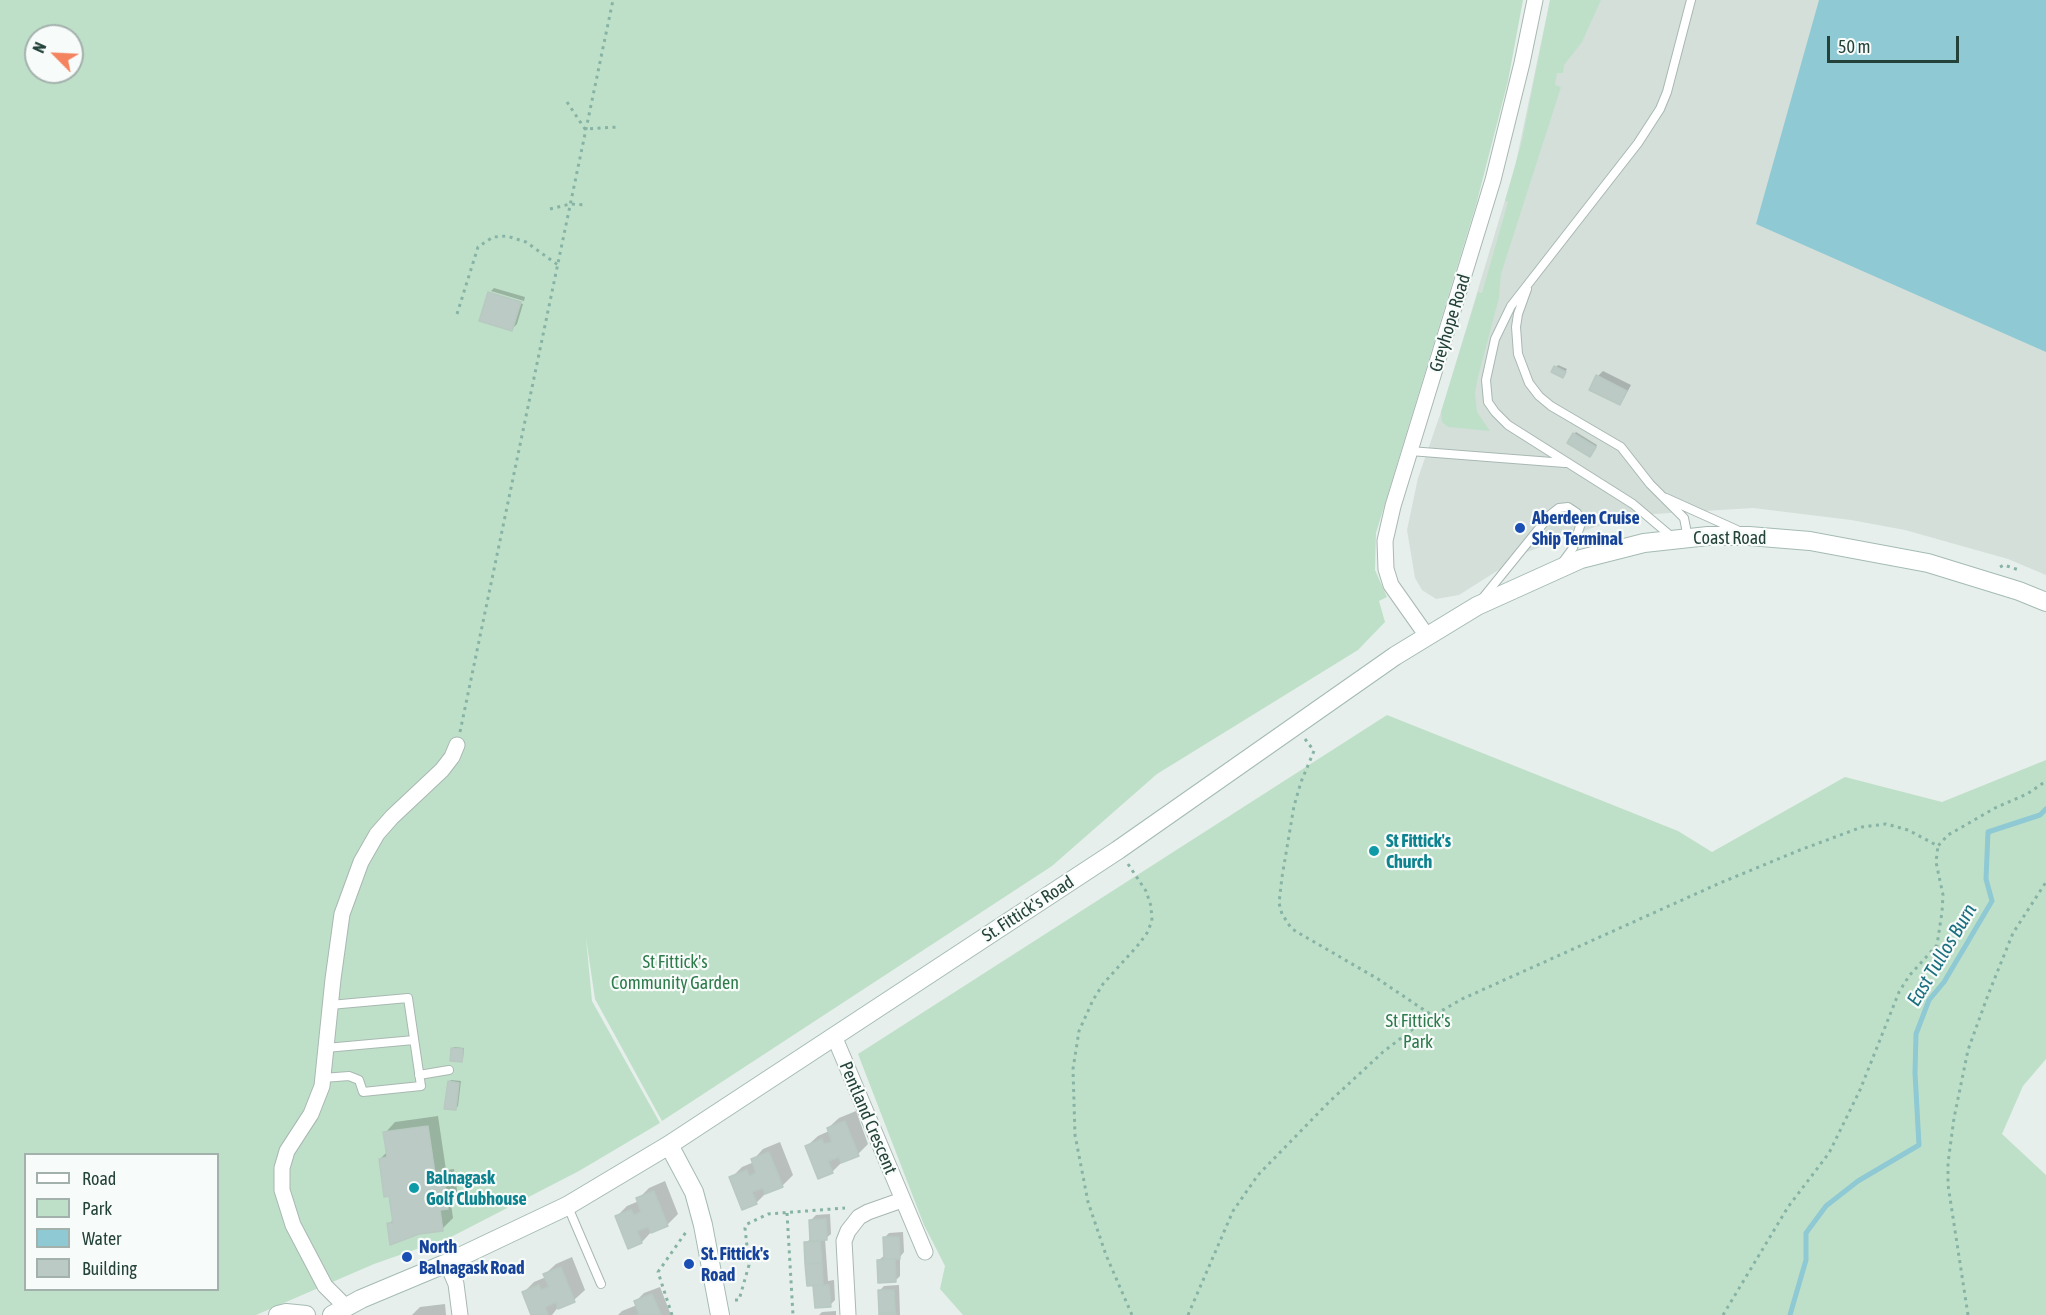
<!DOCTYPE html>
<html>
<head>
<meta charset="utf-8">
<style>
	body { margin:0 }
	#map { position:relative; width:2046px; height:1315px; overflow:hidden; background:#e6efeb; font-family:"Asap Condensed",sans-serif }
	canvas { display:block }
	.legend { position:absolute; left:24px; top:1153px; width:195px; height:138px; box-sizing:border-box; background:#f7fbf9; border:2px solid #a3b1ad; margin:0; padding:8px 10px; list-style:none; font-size:18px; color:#24423a }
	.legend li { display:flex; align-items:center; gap:12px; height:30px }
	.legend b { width:30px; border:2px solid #a3b1ad }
	.north { position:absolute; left:24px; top:24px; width:60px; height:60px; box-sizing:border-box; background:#f7fbf9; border:2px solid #a3b1ad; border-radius:50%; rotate:294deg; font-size:16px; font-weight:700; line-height:24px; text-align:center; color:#24423a }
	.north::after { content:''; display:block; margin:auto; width:21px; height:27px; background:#f4845f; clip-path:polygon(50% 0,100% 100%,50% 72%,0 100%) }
	.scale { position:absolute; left:1827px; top:36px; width:132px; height:27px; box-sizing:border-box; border:3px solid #24423a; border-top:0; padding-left:8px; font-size:18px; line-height:21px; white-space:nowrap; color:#24423a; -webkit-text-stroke:4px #f7fbf9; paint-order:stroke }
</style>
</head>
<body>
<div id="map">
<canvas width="2046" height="1315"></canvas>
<ul class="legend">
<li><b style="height:8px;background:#fff"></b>Road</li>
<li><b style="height:16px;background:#bfe0c8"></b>Park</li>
<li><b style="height:16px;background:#8ec9d4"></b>Water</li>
<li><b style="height:16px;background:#bbcac4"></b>Building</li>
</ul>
<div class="north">N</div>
<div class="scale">50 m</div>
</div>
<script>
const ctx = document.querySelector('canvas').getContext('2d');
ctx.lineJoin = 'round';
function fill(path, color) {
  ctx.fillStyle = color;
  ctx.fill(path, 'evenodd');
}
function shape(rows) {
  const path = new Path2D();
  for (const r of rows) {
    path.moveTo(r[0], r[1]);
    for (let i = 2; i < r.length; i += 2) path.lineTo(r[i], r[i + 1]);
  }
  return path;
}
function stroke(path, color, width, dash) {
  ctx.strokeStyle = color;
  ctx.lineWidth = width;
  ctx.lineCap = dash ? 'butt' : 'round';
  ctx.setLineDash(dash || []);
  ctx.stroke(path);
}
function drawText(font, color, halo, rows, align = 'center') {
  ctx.font = font + ' "Asap Condensed",sans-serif';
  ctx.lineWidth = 4.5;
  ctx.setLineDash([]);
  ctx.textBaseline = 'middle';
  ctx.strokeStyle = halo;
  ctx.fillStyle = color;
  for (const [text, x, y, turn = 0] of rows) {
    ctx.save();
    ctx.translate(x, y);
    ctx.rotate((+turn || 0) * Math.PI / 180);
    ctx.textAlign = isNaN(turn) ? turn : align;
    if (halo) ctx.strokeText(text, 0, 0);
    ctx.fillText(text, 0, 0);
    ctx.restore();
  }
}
fill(shape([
	[1550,0,2046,0,2046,575,2008,559,1905,530,1851,520,1753,508,1638,515,1595,527,1527,552,1459,595,1436,599,1422,590,1415,578,1407,530,1418,478,1441,412,1515,167]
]), '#d4dfda');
fill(shape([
	[0,0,1523,0,1508,81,1476,205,1376,533,1375,570,1387,597,1379,601,1385,622,1358,650,1157,774,1052,866,662,1121,595,999,586,938,592,1001,660,1123,579,1171,451,1237,374,1264,256,1315,0,1315],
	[36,36,72,36,72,72,36,72],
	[26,1154,218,1154,218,1290,26,1290],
	[1550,0,1601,0,1582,42,1564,65,1563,73,1557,73,1555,85,1561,87,1501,274,1499,298,1478,377,1475,393,1477,412,1490,431,1448,427,1442,422,1441,412,1478,292,1482,293,1508,202,1505,201,1522,141],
	[1387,715,1678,831,1712,852,1845,777,1942,802,2046,760,2046,1059,2023,1086,2002,1134,2046,1175,2046,1315,963,1315,940,1289,945,1266,924,1225,858,1054]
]), '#bfe0c8');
fill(shape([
	[1819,0,2046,0,2046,352,1756,224]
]), '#8ec9d4');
fill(shape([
	[494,288,525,297,524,301,491,291],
	[490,292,490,294,523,304,517,324,512,329,489,293],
	[1558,365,1567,369,1564,374,1553,371],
	[1603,371,1631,385,1624,398,1619,403,1598,376],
	[1576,432,1597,445,1592,453,1574,434],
	[454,1047,464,1048,463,1059,461,1061,452,1049],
	[451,1080,461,1081,458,1106,456,1108,449,1082],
	[856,1111,868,1144,858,1154,843,1161,832,1172,807,1146,818,1136,829,1131,828,1128,839,1118],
	[438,1116,446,1170,454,1169,458,1197,451,1204,453,1218,442,1229,389,1224,394,1219,390,1194,380,1159,387,1152,385,1133,395,1122],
	[780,1142,793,1175,782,1186,767,1192,756,1203,731,1178,742,1167,754,1162,753,1160,763,1149],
	[665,1181,678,1214,667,1225,652,1231,642,1242,628,1247,616,1217,627,1206,639,1201,638,1199,649,1188],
	[830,1214,831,1234,825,1239,828,1281,834,1280,835,1300,830,1305,816,1306,815,1284,806,1243,811,1238,811,1220,816,1215],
	[903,1232,904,1252,900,1257,900,1276,895,1281,879,1260,885,1255,884,1238,889,1233],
	[572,1257,585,1290,574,1300,559,1306,552,1315,533,1315,524,1292,534,1282,546,1277,545,1274,556,1264],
	[899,1285,900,1315,880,1315,879,1291,884,1286],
	[660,1287,671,1315,618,1315,622,1311,637,1305,636,1301,644,1293],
	[445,1304,446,1315,412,1315,420,1307],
	[836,1311,836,1315,819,1315,822,1312]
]), '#0003');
stroke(shape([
	[1790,1315,1806,1260,1806,1233,1826,1206,1858,1181,1919,1145,1915,1073,1916,1034,1929,1000,1944,982,1992,901,1986,879,1988,832,2040,815,2046,809]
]), '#8ec9d4', 5);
const building = shape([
	[488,292,521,302,512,331,479,321,488,292],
	[1554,366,1566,372,1563,378,1551,372,1554,366],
	[1596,375,1627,391,1620,405,1589,390,1596,375],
	[1573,433,1596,447,1590,457,1567,443,1573,433],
	[451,1048,463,1049,462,1062,450,1061,451,1048],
	[448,1081,459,1083,456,1110,444,1109,448,1081],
	[845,1121,859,1156,841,1163,839,1157,828,1161,833,1173,818,1179,805,1146,822,1139,824,1144,832,1142,827,1128,845,1121],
	[428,1126,436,1180,444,1179,448,1209,440,1210,443,1231,419,1234,390,1245,387,1223,393,1223,389,1196,384,1197,379,1159,387,1157,383,1132,428,1126],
	[769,1152,783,1187,765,1194,763,1188,752,1192,757,1204,742,1210,729,1177,747,1170,749,1176,756,1173,751,1159,769,1152],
	[654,1191,668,1226,651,1233,648,1227,637,1231,642,1243,628,1249,615,1216,631,1210,634,1215,641,1212,636,1198,654,1191],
	[826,1219,827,1240,810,1241,809,1220,826,1219],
	[883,1237,899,1237,900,1259,884,1259,883,1237],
	[820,1241,822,1263,805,1264,804,1242,820,1241],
	[895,1259,896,1282,878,1283,877,1260,895,1259],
	[822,1263,823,1285,807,1286,805,1264,822,1263],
	[561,1267,575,1302,558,1309,556,1302,545,1307,548,1315,531,1315,522,1292,539,1285,541,1290,549,1287,543,1274,561,1267],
	[823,1285,829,1285,831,1307,815,1308,813,1286,823,1285],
	[878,1290,894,1290,895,1312,879,1313,878,1290],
	[652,1294,661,1315,638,1315,639,1314,634,1301,652,1294],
	[895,1312,896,1315,879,1315,879,1313,895,1312]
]);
fill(building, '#bbcac4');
stroke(building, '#b8c9c2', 1.5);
const lane = shape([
	[1527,289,1518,314,1516,327,1518,354,1529,383,1539,396,1551,406,1621,447,1650,484,1684,518,1688,538],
	[1410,451,1565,463],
	[1666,498,1737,530],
	[1672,537,1633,504,1508,425,1495,412,1488,402,1486,380,1495,339,1511,306,1638,143,1660,109,1667,92,1691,0],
	[1482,599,1550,515,1559,508,1568,507,1577,513,1581,523,1573,548,1562,563],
	[326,1048,414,1040],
	[419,1075,449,1070],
	[323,1078,349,1076,359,1080,363,1092,421,1086,408,998,330,1005],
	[568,1207,601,1284]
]);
const street = shape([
	[1427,636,1391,585,1386,569,1385,541,1393,506,1493,180,1522,63,1535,0],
	[834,1036,925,1252],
	[447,1263,456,1284,460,1315],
	[345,1306,325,1286,293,1225,282,1190,282,1168,287,1151,311,1114,322,1086,333,979,342,914,361,862,377,834,392,817,442,770,452,757,457,745],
	[848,1315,844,1241,848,1231,859,1217,868,1212,902,1200]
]);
const secondary = shape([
	[669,1145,694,1192,703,1225,720,1315],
	[278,1315,286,1313,306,1315],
	[332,1315,361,1299,447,1263,567,1206,669,1145,1118,850,1395,656,1477,606,1581,559,1644,543,1708,536,1749,536,1810,541,1928,563,2019,591,2046,602]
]);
stroke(lane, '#a8b8b2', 10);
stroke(street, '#a8b8b2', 17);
stroke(secondary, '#a4bbb3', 20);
stroke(shape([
	[567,102,585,129,618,127],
	[550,209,570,204,586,205],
	[457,314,478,247,493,237,507,236,526,242,558,265],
	[2000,567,2004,565,2019,570],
	[460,732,613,0],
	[1305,739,1314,751,1301,782,1294,806,1282,877,1279,903,1282,914,1291,928,1297,932,1378,979,1433,1016],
	[1128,864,1146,891,1151,906,1152,921,1147,933,1139,944,1103,984,1093,1000,1079,1031,1073,1069,1075,1135,1088,1202,1106,1255,1132,1315],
	[787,1213,793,1315],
	[735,1300,739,1300,749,1265,745,1228,747,1224,768,1214,845,1208],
	[672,1315,658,1272,686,1232],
	[1188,1315,1233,1211,1258,1175,1329,1102,1383,1052,1422,1022,1462,999,1720,883,1800,850,1862,827,1886,824,1908,830,1938,846,1948,835,1995,808,2027,794,2046,781],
	[1723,1315,1788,1207,1829,1153,1860,1090,1899,992,1909,976,1937,945,1942,912,1943,895,1936,862,1938,846],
	[1968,1315,1948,1185,1948,1163,1954,1118,1968,1050,1988,995,2013,933,2046,882]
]), '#86b3a5', 3, [3, 4.5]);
stroke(lane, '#fff', 8);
stroke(street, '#fff', 15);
stroke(secondary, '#fff', 18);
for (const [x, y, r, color] of [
	[1520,528,6,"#1a4fb4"],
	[1374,851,6,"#0f9aa8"],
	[414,1188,6,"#0f9aa8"],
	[407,1257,6,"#1a4fb4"],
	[689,1264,6,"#1a4fb4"]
]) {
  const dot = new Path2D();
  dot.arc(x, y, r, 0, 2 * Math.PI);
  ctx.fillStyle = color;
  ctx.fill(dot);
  stroke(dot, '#f7fbf9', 2);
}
drawText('18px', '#24423a', '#f7fbf9', [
	["Greyhope Road",1450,323,-73],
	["Coast Road",1730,538],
	["St. Fittick's Road",1028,909,-33],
	["Pentland Crescent",868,1118,67]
]);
drawText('bold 18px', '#164399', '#f7fbf9', [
	["Aberdeen Cruise",1532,518],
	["Ship Terminal",1532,539],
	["North",419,1247],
	["Balnagask Road",419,1268],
	["St. Fittick's",701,1254],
	["Road",701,1275]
], 'left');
drawText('bold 18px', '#0d838f', '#f7fbf9', [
	["St Fittick's",1386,841],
	["Church",1386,862],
	["Balnagask",426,1178],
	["Golf Clubhouse",426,1199]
], 'left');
drawText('18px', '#2d7a4b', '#f7fbf9', [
	["St Fittick's",675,962],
	["Community Garden",675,983],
	["St Fittick's",1418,1021],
	["Park",1418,1042]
]);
drawText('italic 20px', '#1c6f80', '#f7fbf9', [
	["East Tullos Burn",1942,955,-59]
]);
</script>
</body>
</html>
